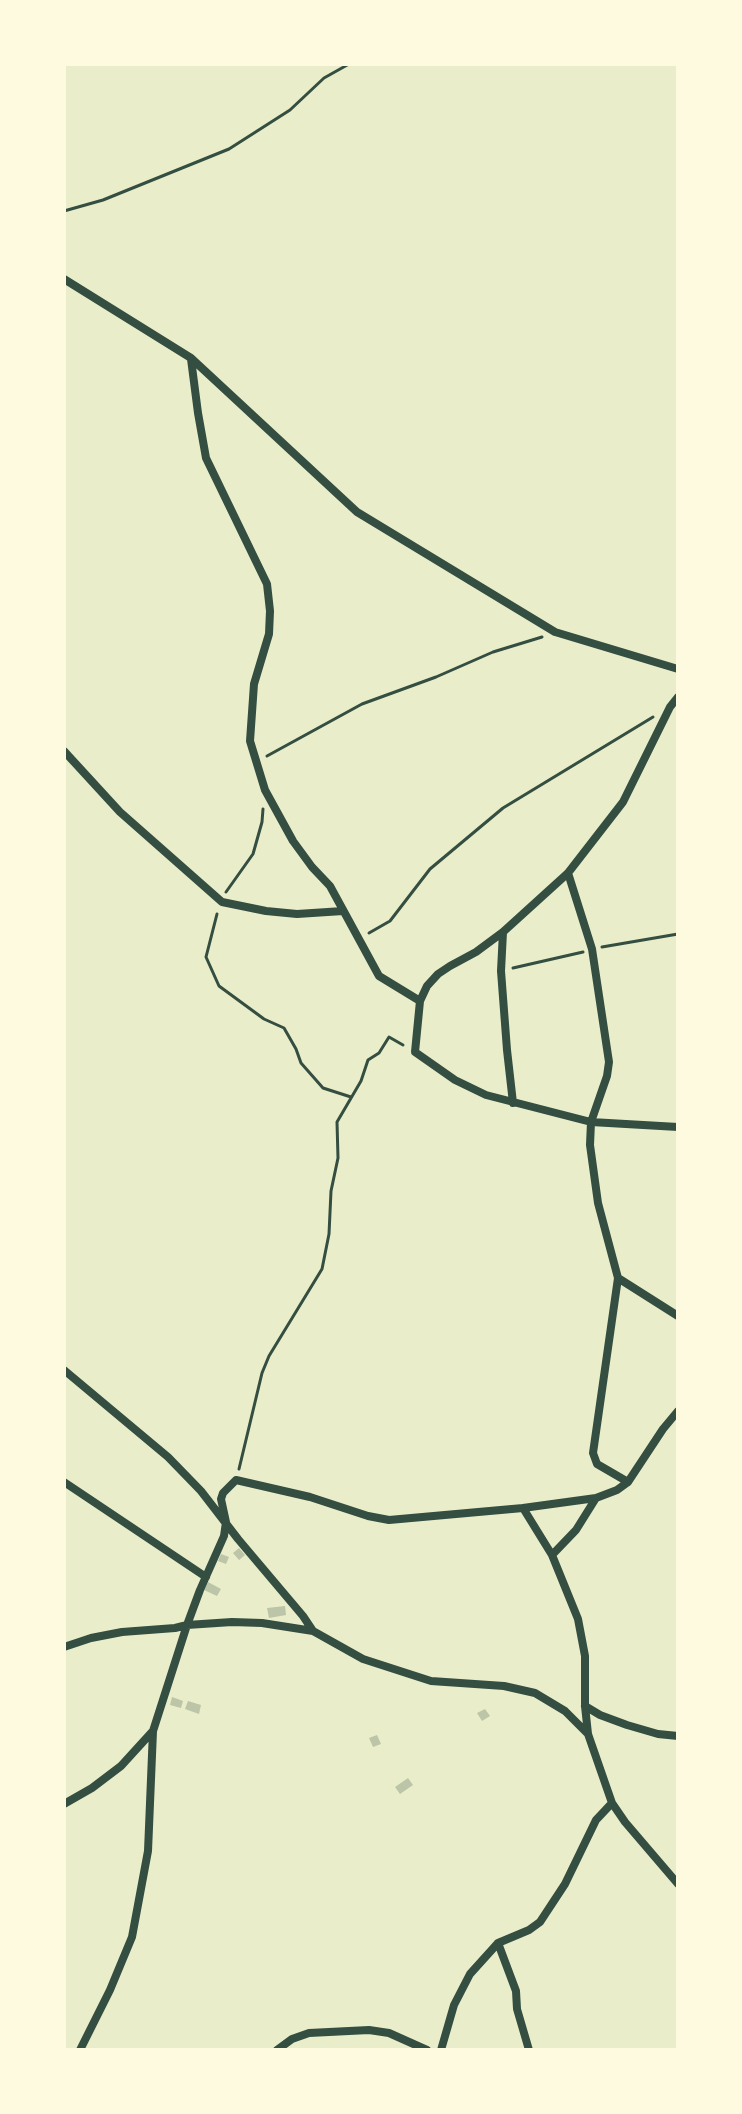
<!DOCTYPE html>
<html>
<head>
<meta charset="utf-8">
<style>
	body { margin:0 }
	#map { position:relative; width:742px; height:2114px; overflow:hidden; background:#e9edc9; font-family:Signika,sans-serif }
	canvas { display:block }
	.frame { position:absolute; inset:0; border:66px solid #fefae0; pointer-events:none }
</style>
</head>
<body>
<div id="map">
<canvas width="742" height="2114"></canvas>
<div class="frame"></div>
</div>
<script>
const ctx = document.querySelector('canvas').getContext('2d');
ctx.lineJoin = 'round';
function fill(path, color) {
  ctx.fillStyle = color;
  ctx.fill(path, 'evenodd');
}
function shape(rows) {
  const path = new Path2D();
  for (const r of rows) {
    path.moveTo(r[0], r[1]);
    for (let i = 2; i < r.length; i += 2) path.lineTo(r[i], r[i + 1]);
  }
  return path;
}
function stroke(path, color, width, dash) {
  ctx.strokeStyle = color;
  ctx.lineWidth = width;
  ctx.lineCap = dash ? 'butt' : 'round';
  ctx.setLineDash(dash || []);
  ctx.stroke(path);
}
fill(shape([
	[239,1548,245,1555,239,1560,233,1553],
	[221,1554,229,1557,226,1564,218,1561],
	[208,1582,221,1589,217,1596,204,1590],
	[285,1606,286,1615,269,1618,267,1608],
	[172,1697,183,1701,181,1708,170,1705],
	[188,1701,201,1705,199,1714,185,1709],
	[485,1709,490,1716,482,1721,477,1713],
	[377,1735,381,1744,373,1747,369,1738],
	[408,1778,413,1785,400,1794,395,1787]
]), '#bcc5a7');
stroke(shape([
	[64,211,103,200,229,149,290,110,324,78,349,64],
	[267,756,362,704,436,677,493,652,542,637],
	[226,892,253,854,262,822,263,809],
	[217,914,206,957,219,986,264,1019,284,1028,296,1049,301,1063,323,1088,351,1097],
	[369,933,390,921,430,869,503,808,653,717],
	[602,947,678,934],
	[513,968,583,952],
	[239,1469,262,1373,269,1356,322,1269,329,1234,331,1191,338,1158,337,1122,361,1081,368,1060,379,1053,389,1037,403,1045]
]), '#344e41', 3);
stroke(shape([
	[64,279,191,358,357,512,555,632,678,669],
	[191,359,198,413,206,458,267,584,270,611,269,634,254,684,250,741,265,790,293,841,312,867,330,886,379,976,420,1001],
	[64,751,120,812,222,902,266,911,297,914,343,911],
	[568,873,592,949,609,1062,607,1076,591,1122,590,1145,598,1203,618,1278,678,1316],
	[503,932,476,952,450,966,438,974,427,986,420,1001,415,1052,455,1080,486,1095,591,1122,678,1127],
	[513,1103,507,1050,501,971,503,932,568,873,623,802,670,707,678,697],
	[618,1278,593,1453,597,1464,628,1482],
	[64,1370,168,1457,201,1491,238,1539,303,1616,313,1631,363,1659,431,1681,504,1686,535,1693,565,1711,588,1734],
	[678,1411,663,1429,628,1482,617,1490,596,1498,576,1530,552,1555,578,1619,585,1656,585,1706,588,1734,612,1803,625,1822,678,1884],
	[64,1482,206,1577],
	[523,1508,596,1498],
	[64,1647,91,1638,122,1632,175,1628,187,1625,200,1590,224,1536,226,1522,221,1499,223,1493,236,1480,310,1497,368,1516,389,1520,523,1508,552,1555],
	[585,1706,600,1715,627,1725,658,1734,678,1736],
	[64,1804,92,1788,121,1766,152,1732],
	[498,1943,516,1991,517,2009,529,2050],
	[80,2050,110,1990,132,1937,148,1851,153,1731,187,1625,232,1622,262,1623,313,1631],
	[277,2050,292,2039,309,2033,369,2030,389,2033,427,2050],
	[441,2050,454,2005,470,1974,498,1943,529,1930,540,1922,565,1884,596,1820,612,1803]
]), '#344e41', 8);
</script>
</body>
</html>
